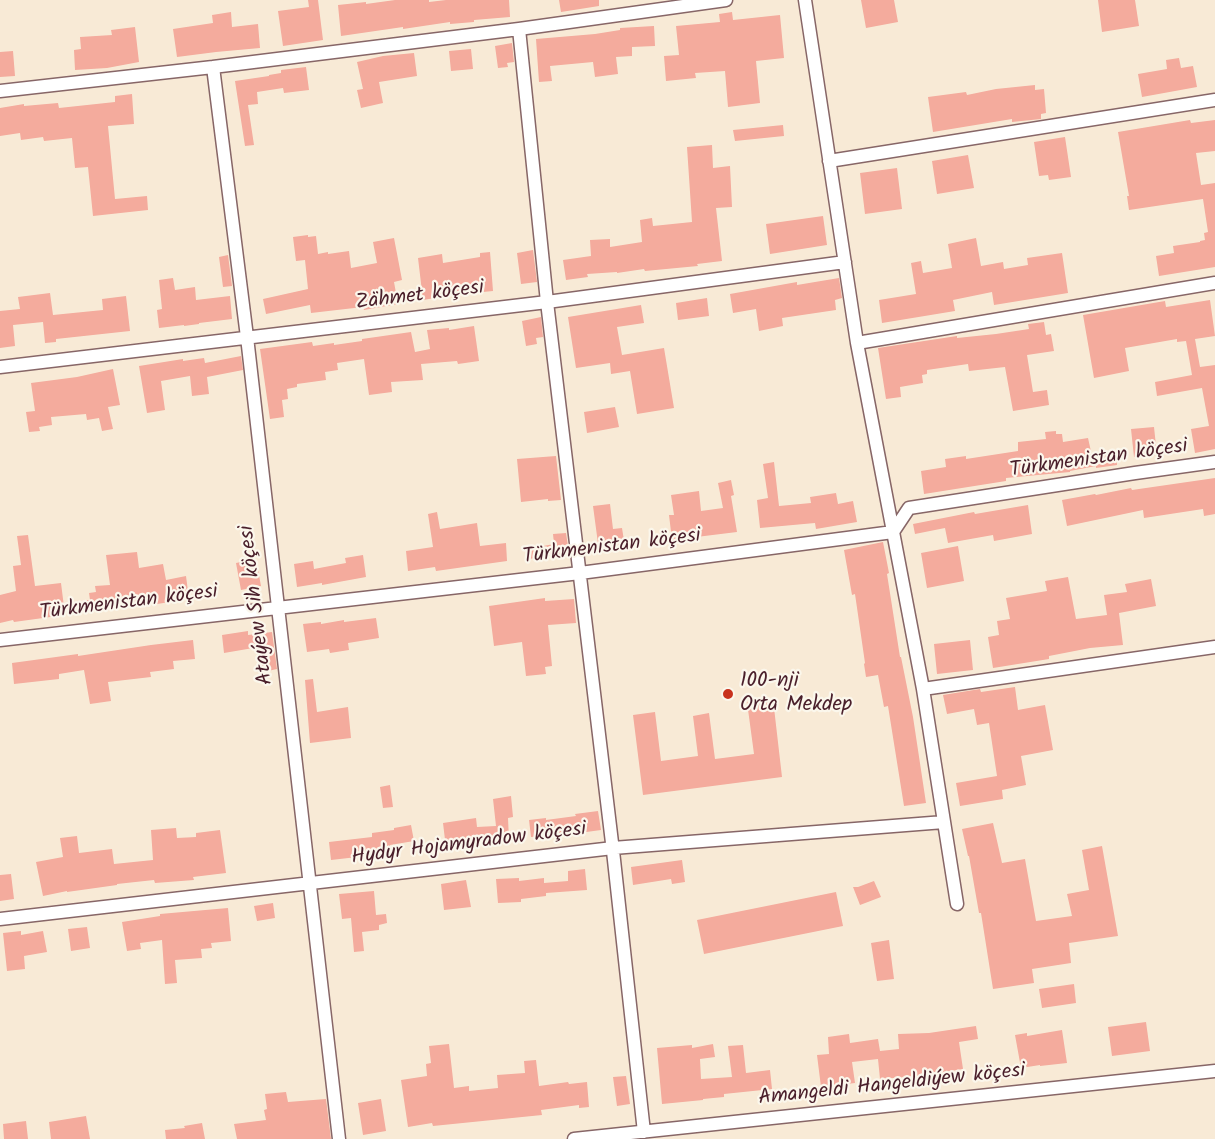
<!DOCTYPE html>
<html>
<head>
<meta charset="utf-8">
<style>
	body { margin:0 }
	canvas { display:block; background:#f8ead6 }
</style>
</head>
<body>
<canvas width="1215" height="1139"></canvas>
<script>
const ctx = document.querySelector('canvas').getContext('2d');
ctx.lineJoin = 'round';
function fill(path, color) {
  ctx.fillStyle = color;
  ctx.fill(path, 'evenodd');
}
function shape(rows) {
  const path = new Path2D();
  for (const r of rows) {
    path.moveTo(r[0], r[1]);
    for (let i = 2; i < r.length; i += 2) path.lineTo(r[i], r[i + 1]);
  }
  return path;
}
function stroke(path, color, width, dash) {
  ctx.strokeStyle = color;
  ctx.lineWidth = width;
  ctx.lineCap = dash ? 'butt' : 'round';
  ctx.setLineDash(dash || []);
  ctx.stroke(path);
}
function drawText(font, color, halo, rows, align = 'center') {
  ctx.font = font + ' Kalam,sans-serif';
  ctx.lineWidth = 4.5;
  ctx.setLineDash([]);
  ctx.textBaseline = 'middle';
  ctx.strokeStyle = halo;
  ctx.fillStyle = color;
  for (const [text, x, y, turn = 0] of rows) {
    ctx.save();
    ctx.translate(x, y);
    ctx.rotate((+turn || 0) * Math.PI / 180);
    ctx.textAlign = isNaN(turn) ? turn : align;
    if (halo) ctx.strokeText(text, 0, 0);
    ctx.fillText(text, 0, 0);
    ctx.restore();
  }
}
fill(shape([
	[308,0,318,0,323,40,283,46,278,11,309,7],
	[395,0,429,0,429,2,446,0,509,0,510,17,474,20,474,22,450,24,450,22,403,29,403,27,341,36,338,5,366,2,366,4],
	[559,0,599,0,599,6,561,12],
	[861,0,894,0,898,22,866,28],
	[1098,0,1135,0,1139,26,1102,32],
	[231,12,232,27,258,24,260,48,216,52,177,57,173,29,213,23,212,15],
	[732,12,733,20,780,15,784,58,756,61,760,103,728,107,725,71,695,73,696,78,666,81,664,56,679,55,676,26,720,22,719,14],
	[654,26,655,46,632,47,632,56,616,57,618,74,595,77,593,62,550,66,552,81,539,82,536,39,595,34,620,30,620,28],
	[135,27,139,62,107,68,75,70,74,50,81,49,80,37,112,35,111,30],
	[512,43,514,62,507,63,508,67,498,68,495,46],
	[471,49,473,69,451,71,449,51],
	[13,51,15,76,0,77,0,52],
	[414,53,417,76,379,82,383,103,361,108,357,90,363,89,357,62,383,56],
	[1179,58,1181,68,1193,66,1197,87,1142,97,1138,74,1167,69,1166,60],
	[306,67,309,90,284,93,283,88,257,92,258,104,248,105,254,145,245,146,235,81,269,76,269,75,281,73,281,70],
	[1035,85,1035,90,1044,89,1046,113,1041,114,1041,119,1012,122,1012,119,933,132,928,97,966,92,967,95,996,89],
	[132,94,134,124,108,126,115,199,147,196,148,210,93,216,88,167,75,168,72,138,44,141,43,137,21,140,20,133,0,136,0,108,24,104,24,106,58,103,59,108,115,102,115,96],
	[1190,120,1191,123,1215,120,1215,151,1196,153,1201,185,1215,183,1215,267,1159,276,1156,256,1174,253,1173,246,1200,242,1200,241,1205,240,1204,233,1208,232,1203,199,1129,210,1127,196,1129,196,1118,132],
	[783,125,784,136,735,141,733,130],
	[1065,137,1071,177,1049,180,1048,175,1039,176,1034,142],
	[712,145,713,168,730,166,732,207,716,208,722,261,697,264,698,266,645,271,644,269,617,273,617,272,587,274,588,277,566,280,563,260,591,256,590,240,610,239,610,247,642,242,640,220,652,218,653,226,692,222,687,147],
	[968,155,974,188,937,194,932,161],
	[897,168,902,209,865,214,860,173],
	[823,216,827,245,770,254,766,224],
	[308,235,308,237,316,236,318,254,328,252,328,254,349,251,351,268,377,263,373,242,394,238,402,280,394,282,398,304,364,310,363,307,311,313,310,305,266,314,263,299,308,289,305,260,296,261,293,237],
	[976,238,981,266,1003,262,1004,269,1028,265,1027,258,1062,253,1068,293,994,305,992,292,953,300,955,311,882,323,879,300,916,294,911,263,921,261,923,273,952,268,948,244],
	[533,250,537,282,521,284,517,253],
	[490,252,493,291,483,292,483,287,447,293,447,296,423,300,418,258,442,254,443,263,480,257,480,253],
	[228,255,232,286,223,287,219,257],
	[173,278,175,290,195,287,196,300,230,296,232,319,199,323,199,324,184,326,184,325,159,328,157,310,162,309,159,280],
	[839,278,842,298,835,300,836,310,782,318,783,326,759,331,756,309,733,313,730,294,797,282,797,285],
	[50,293,53,315,103,310,102,299,126,296,130,331,56,339,56,342,45,343,43,322,13,325,15,346,0,348,0,311,20,309,18,297],
	[707,298,709,316,678,320,676,303],
	[1210,300,1215,336,1195,339,1200,367,1215,365,1215,449,1195,453,1191,429,1209,426,1202,388,1157,396,1155,382,1192,375,1186,341,1177,342,1177,339,1125,348,1129,371,1094,378,1083,315,1165,301,1166,307],
	[641,305,644,323,617,327,622,355,664,348,674,408,637,414,630,371,611,374,610,363,576,368,568,317],
	[541,317,543,337,536,338,537,344,526,346,522,321],
	[1044,322,1046,335,1051,334,1054,351,1027,355,1033,392,1047,390,1049,405,1013,411,1005,367,969,371,968,364,927,370,927,374,922,375,923,383,900,387,901,397,886,399,878,348,957,336,957,338,996,334,1029,329,1028,324],
	[474,326,479,361,458,364,457,361,421,364,423,380,391,382,392,392,369,395,364,359,337,363,338,370,325,372,326,380,297,384,297,387,287,389,288,399,282,400,284,417,270,419,260,349,312,342,313,346,334,343,334,345,362,341,362,339,411,332,415,352,430,349,427,330,449,328,449,330],
	[241,356,243,370,207,377,209,394,192,396,190,376,161,381,165,410,147,413,139,366,183,359,183,361,204,358,205,363],
	[113,369,120,405,108,407,113,429,102,431,99,418,87,420,86,414,51,417,52,425,39,427,40,431,29,432,26,412,35,411,31,383,77,377],
	[615,407,619,427,587,433,584,412],
	[1154,427,1157,455,1134,457,1131,429],
	[1056,431,1056,434,1062,434,1063,442,1088,438,1092,456,1116,453,1117,465,1096,468,1096,466,1070,471,1070,472,1006,478,1006,481,924,494,921,471,946,467,945,459,966,456,966,459,1018,451,1018,442,1046,439,1045,432],
	[556,456,561,500,548,501,548,499,521,502,517,459],
	[774,462,779,506,811,503,810,497,836,493,838,504,853,501,857,522,816,529,815,523,760,528,757,500,768,498,763,464],
	[1215,478,1215,514,1204,516,1203,509,1144,518,1143,510,1067,526,1062,500,1095,494,1096,495,1131,488,1132,490],
	[731,480,734,495,731,496,737,532,672,540,669,515,674,515,671,495,699,491,701,511,723,508,718,483],
	[610,504,613,529,622,528,625,547,599,551,593,506],
	[1028,505,1032,534,994,541,993,535,948,543,945,528,915,534,913,524,974,512,975,514],
	[437,512,440,529,477,523,480,546,506,543,507,561,436,571,435,567,408,571,406,551,433,547,428,514],
	[566,533,569,553,529,559,527,549,554,544,553,534],
	[28,535,35,586,61,583,65,615,14,622,13,620,0,623,0,595,16,591,13,566,21,565,17,536],
	[883,542,889,573,887,574,900,657,901,657,913,717,926,803,904,806,888,706,884,707,878,675,866,677,864,664,865,663,855,594,852,595,844,550],
	[958,546,964,581,927,588,921,553],
	[137,552,139,568,163,564,166,580,186,576,189,599,157,604,157,602,126,608,126,607,87,612,85,600,90,600,89,593,96,592,95,586,110,585,106,555],
	[363,555,366,577,322,585,322,583,297,587,294,564,313,561,314,569,346,563,345,558],
	[256,559,261,586,241,590,236,563],
	[1068,577,1076,619,1107,615,1104,595,1127,592,1125,584,1151,579,1156,606,1119,613,1123,645,1090,648,1049,656,1049,659,993,668,988,637,999,635,997,621,1010,619,1006,598,1047,591,1045,581],
	[545,598,545,601,574,599,576,623,548,625,552,666,545,667,546,674,526,676,522,642,494,646,489,606],
	[376,618,379,638,348,643,349,650,330,653,329,649,307,652,303,624,321,622,321,624,344,620,344,622],
	[248,631,248,635,272,632,277,669,263,672,259,647,224,653,222,635],
	[193,640,195,659,173,661,174,669,150,672,151,677,108,682,111,701,90,704,84,670,59,674,59,679,14,684,12,663,78,654,78,656,151,645],
	[970,640,973,670,937,674,934,644],
	[313,679,317,712,348,707,351,738,310,743,305,680],
	[1015,687,1018,710,1045,705,1053,750,1021,756,1026,785,1002,790,1003,799,960,806,956,783,997,776,989,723,977,725,974,709,947,714,943,695,980,689,981,692],
	[773,699,782,777,643,795,633,715,655,712,661,761,698,756,693,716,709,713,715,759,754,754,747,702],
	[390,785,393,807,383,808,380,787],
	[511,796,513,817,508,818,509,840,467,843,467,845,446,848,443,823,476,818,477,827,496,826,493,799],
	[598,811,601,830,557,836,557,835,531,837,529,820,546,818,546,820,576,816,575,814],
	[993,823,1002,863,1025,859,1036,921,1072,916,1067,894,1089,890,1082,850,1102,846,1118,936,1069,943,1071,963,1032,969,1034,983,993,989,981,913,979,913,969,856,968,856,962,829],
	[411,825,414,841,390,845,390,851,366,854,366,856,331,860,329,842,372,837,372,833,394,830,394,828],
	[176,828,177,838,196,837,196,833,220,830,226,873,193,877,194,880,155,883,154,880,117,884,117,885,67,892,67,891,43,896,36,862,63,857,60,838,77,836,79,853,112,849,114,864,153,860,151,830],
	[682,860,685,882,672,884,671,879,633,885,631,867],
	[585,869,587,890,546,893,546,896,521,899,521,902,498,903,496,879,519,878,519,881,544,878,544,883,568,881,568,871],
	[11,874,14,899,0,901,0,875],
	[466,880,471,907,444,910,441,884],
	[874,881,881,897,860,905,853,887,858,887],
	[374,891,376,915,386,914,387,923,379,925,379,930,362,932,364,951,354,952,351,918,342,919,339,894],
	[836,892,843,926,704,954,697,920],
	[273,903,275,918,257,921,254,906],
	[228,908,231,941,211,943,212,948,201,949,202,958,175,960,177,983,165,984,162,940,140,943,141,949,127,951,122,922,160,916,160,914],
	[87,927,90,948,71,951,68,929],
	[21,931,21,935,43,931,47,952,24,956,25,969,7,971,3,933],
	[889,940,894,979,877,981,871,943],
	[1074,984,1076,1003,1042,1008,1039,989],
	[1146,1022,1150,1051,1112,1056,1108,1027],
	[976,1026,978,1039,959,1042,963,1069,932,1074,933,1075,880,1079,878,1059,852,1062,855,1083,821,1087,817,1055,829,1054,828,1037,849,1034,850,1043,878,1039,880,1051,899,1049,898,1034,929,1033],
	[1062,1030,1067,1063,1040,1066,1040,1065,1021,1068,1015,1035,1027,1033,1027,1036],
	[449,1044,454,1088,469,1086,469,1091,498,1088,497,1075,525,1073,524,1061,536,1060,539,1086,568,1082,569,1084,587,1082,589,1107,579,1108,579,1105,541,1110,542,1115,433,1126,432,1123,408,1127,401,1080,427,1076,426,1064,431,1063,429,1046],
	[713,1044,715,1057,700,1059,701,1079,732,1077,728,1046,743,1045,746,1073,770,1070,772,1089,724,1094,724,1097,703,1099,703,1100,662,1104,657,1048,692,1045,692,1048],
	[626,1076,630,1104,617,1106,613,1077],
	[286,1092,288,1102,326,1099,331,1139,237,1139,234,1124,266,1120,264,1110,267,1109,265,1094],
	[381,1099,386,1131,363,1135,358,1103],
	[86,1116,90,1139,51,1139,49,1122],
	[26,1121,28,1139,4,1139,3,1124],
	[202,1123,205,1139,166,1139,165,1130,185,1128,184,1126]
]), '#f4ab9d');
const street = shape([
	[805,0,857,343,923,689,957,904],
	[519,29,547,302,613,851,644,1132],
	[213,67,247,337,339,1139],
	[0,91,213,67,519,29,726,0],
	[829,161,1215,100],
	[857,343,1215,283],
	[0,367,547,302,845,262],
	[0,640,580,573,893,532,909,508,1135,473,1215,462],
	[923,689,1215,647],
	[0,919,613,848,944,822],
	[574,1139,1215,1071]
]);
stroke(street, '#876667', 15);
stroke(street, '#fff', 12);
for (const [x, y, r, color] of [
	[728,694,6,"#c8321e"]
]) {
  const dot = new Path2D();
  dot.arc(x, y, r, 0, 2 * Math.PI);
  ctx.fillStyle = color;
  ctx.fill(dot);
  stroke(dot, '#fbf7ec', 2);
}
drawText('21px', '#4a1f2b', '#fbf7ec', [
	["Zähmet köçesi",420,297,-7],
	["Türkmenistan köçesi",1099,460,-8],
	["Türkmenistan köçesi",612,548,-7],
	["Türkmenistan köçesi",129,604,-7],
	["Ataýew Sih köçesi",258,605,-97],
	["Hydyr Hojamyradow köçesi",469,845,-7],
	["Amangeldi Hangeldiýew köçesi",892,1086,-6]
]);
drawText('21px', '#4a1f2b', '#fbf7ec', [
	["100-nji",740,682],
	["Orta Mekdep",740,706]
], 'left');
</script>
</body>
</html>
